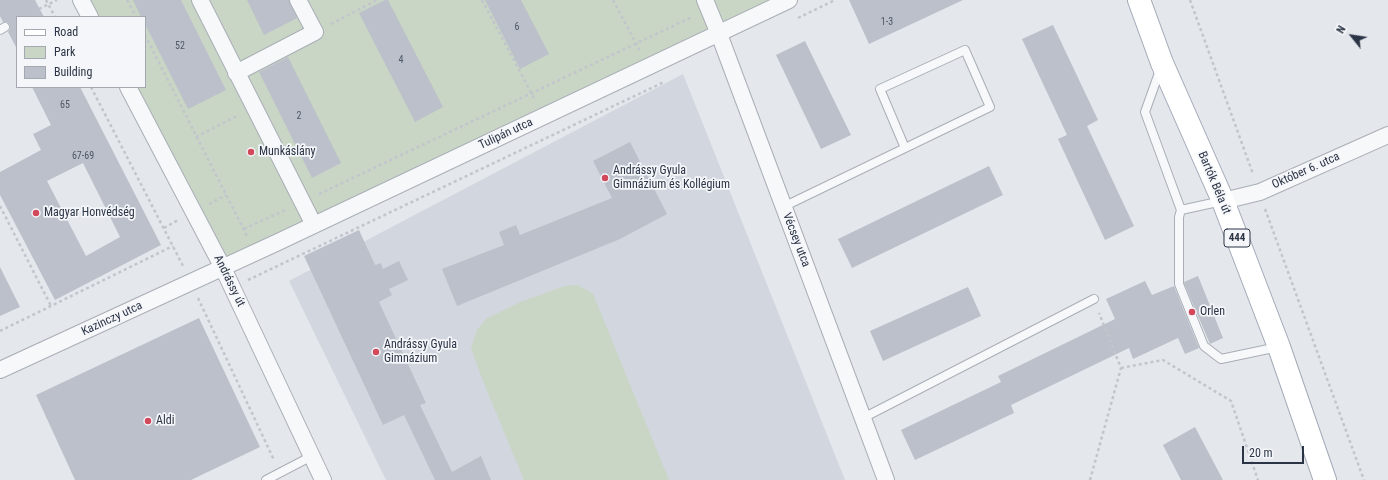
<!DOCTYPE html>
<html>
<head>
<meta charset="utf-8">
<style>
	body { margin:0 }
	#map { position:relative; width:1388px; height:480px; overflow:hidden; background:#e4e7ec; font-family:"Roboto Condensed",sans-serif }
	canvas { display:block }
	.legend { position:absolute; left:16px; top:16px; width:130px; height:72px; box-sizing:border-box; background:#f4f6f9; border:1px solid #a4a8b1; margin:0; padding:5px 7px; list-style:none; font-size:12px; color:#2b3445 }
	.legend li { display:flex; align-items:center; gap:8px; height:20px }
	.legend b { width:20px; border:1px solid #a4a8b1 }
	.north { position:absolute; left:1332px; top:16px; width:40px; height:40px; -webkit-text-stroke:3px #f4f6f9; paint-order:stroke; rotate:300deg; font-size:11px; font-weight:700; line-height:16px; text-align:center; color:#2b3445 }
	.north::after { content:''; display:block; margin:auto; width:14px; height:18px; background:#2b3445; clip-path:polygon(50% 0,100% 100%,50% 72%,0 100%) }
	.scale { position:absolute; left:1242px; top:446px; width:62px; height:18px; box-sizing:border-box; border:2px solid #2b3445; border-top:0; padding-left:5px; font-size:12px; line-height:14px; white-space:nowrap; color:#2b3445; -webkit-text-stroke:3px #f4f6f9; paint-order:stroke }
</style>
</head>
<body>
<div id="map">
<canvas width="1388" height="480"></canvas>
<ul class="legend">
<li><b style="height:5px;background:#fff"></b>Road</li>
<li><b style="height:11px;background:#c9d6c5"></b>Park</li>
<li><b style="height:11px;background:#bbc0ca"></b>Building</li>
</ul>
<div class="north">N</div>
<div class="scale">20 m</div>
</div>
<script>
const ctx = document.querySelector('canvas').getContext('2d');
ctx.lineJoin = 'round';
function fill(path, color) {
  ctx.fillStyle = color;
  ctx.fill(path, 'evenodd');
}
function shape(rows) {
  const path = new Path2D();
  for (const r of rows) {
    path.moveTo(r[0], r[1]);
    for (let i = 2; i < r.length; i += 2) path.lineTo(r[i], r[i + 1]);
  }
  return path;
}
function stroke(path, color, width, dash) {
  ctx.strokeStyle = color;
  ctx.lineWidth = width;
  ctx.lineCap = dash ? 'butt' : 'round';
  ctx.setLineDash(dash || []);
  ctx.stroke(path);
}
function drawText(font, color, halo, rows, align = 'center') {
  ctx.font = font + ' "Roboto Condensed",sans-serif';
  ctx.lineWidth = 3.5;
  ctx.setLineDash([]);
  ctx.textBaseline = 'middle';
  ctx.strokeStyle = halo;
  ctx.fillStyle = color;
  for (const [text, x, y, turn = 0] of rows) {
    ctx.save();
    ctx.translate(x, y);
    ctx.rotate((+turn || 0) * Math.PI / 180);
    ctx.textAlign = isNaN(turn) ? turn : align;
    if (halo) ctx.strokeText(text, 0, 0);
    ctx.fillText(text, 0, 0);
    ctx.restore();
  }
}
fill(shape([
	[683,74,845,480,386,480,289,281]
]), '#d2d6de');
fill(shape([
	[85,0,782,0,225,264,131,87,145,87,145,17,94,17],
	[578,285,593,294,669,480,524,480,483,381,471,348,477,330,487,318,523,301,565,286]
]), '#c9d6c5');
fill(shape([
	[0,0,35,0,44,17,17,17,17,49,8,32,10,29,10,25,7,22,3,22,0,16],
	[133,0,181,0,226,90,188,109,145,24,145,17,141,17],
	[247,0,289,0,297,18,264,35],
	[385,0,388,0,443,107,415,122,359,13],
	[485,0,521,0,549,54,520,69],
	[849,0,963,0,869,44],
	[1053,25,1098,120,1087,126,1134,226,1105,240,1058,139,1067,135,1022,39],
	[805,41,851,135,821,149,776,55],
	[288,57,341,163,312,178,259,72],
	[32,87,80,87,161,245,55,300,0,195,0,172,41,150,33,134,51,125],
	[83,163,120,237,86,256,47,181],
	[630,142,667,214,620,239,457,306,442,269,504,245,499,232,516,225,520,235,612,198,593,161],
	[989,166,1003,195,852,268,838,239],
	[359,230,375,265,381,263,383,269,399,261,408,280,389,289,392,295,379,302,426,403,420,405,452,472,481,456,491,480,435,480,404,415,383,425,304,256],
	[0,267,20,307,0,316],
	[1198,276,1223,338,1210,344,1184,283,1184,282],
	[1145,281,1152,295,1174,286,1199,348,1185,354,1178,338,1133,359,1129,348,1011,405,1014,413,915,460,901,430,1001,382,998,376,1115,319,1106,299],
	[968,287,981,316,883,361,870,331],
	[199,318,260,447,191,480,75,480,36,395],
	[1195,427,1223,480,1181,480,1163,445]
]), '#bbc0ca');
const service = shape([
	[0,30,5,27],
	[1160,70,1145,112,1181,210],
	[1222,201,1181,210,1179,217,1179,284,1204,346,1221,359,1278,347],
	[783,207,990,107,965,50,880,89,905,148],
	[863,418,1094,299],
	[266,480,312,456]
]);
const minor = shape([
	[81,0,90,17],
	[200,0,314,225],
	[705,0,719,34,886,480],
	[236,73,315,32,298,0],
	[128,87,223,268,323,480],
	[1223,201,1260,192,1388,135],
	[0,370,276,243,789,0]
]);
const primary = shape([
	[1139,0,1162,63,1223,201,1279,347,1325,480]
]);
stroke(service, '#a9aeb7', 10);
stroke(minor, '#a9aeb7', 18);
stroke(primary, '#a3abb8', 24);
stroke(shape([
	[46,0,55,17],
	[127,0,136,17],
	[482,0,535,100],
	[613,0,640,51],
	[1190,0,1253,174],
	[39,9,57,0],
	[798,18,835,0],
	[331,24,377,0],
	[145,35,247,236],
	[91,87,183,266],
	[196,137,239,115],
	[319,194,692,17],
	[209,204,226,195],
	[0,206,51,306],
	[1265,209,1364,480],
	[164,228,178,220],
	[244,229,285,210],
	[248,280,664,82],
	[198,298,274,460],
	[0,331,173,246],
	[1121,368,1163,360,1231,401,1258,480],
	[1090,480,1121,368,1099,313]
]), '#c2c5cb', 2.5, [3, 3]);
stroke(service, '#f7f8fa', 8);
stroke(minor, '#f7f8fa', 16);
stroke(primary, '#fff', 22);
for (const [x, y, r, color] of [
	[251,152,4,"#d1495b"],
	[605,178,4,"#d1495b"],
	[36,213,4,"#d1495b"],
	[1192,312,4,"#d1495b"],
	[376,352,4,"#d1495b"],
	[148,421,4,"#d1495b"]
]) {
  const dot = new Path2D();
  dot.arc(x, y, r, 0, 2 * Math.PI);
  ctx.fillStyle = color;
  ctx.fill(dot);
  stroke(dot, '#f4f6f9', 1.5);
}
drawText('10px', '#4f5766', null, [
	["1-3",887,22],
	["6",517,27],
	["52",180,46],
	["4",401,60],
	["65",65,105],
	["2",299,116],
	["67-69",83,156]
]);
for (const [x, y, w] of [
	[1237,238,26]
]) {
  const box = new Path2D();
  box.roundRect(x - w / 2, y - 9, w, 18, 3);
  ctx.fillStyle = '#f4f6f9';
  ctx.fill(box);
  stroke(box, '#2b3445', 1);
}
drawText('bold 11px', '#2b3445', null, [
	["444",1237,238]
]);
drawText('12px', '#2b3445', '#f4f6f9', [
	["Tulipán utca",506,134,-25],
	["Október 6. utca",1306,171,-24],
	["Bartók Béla út",1214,183,67],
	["Vécsey utca",796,240,69],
	["Andrássy út",229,281,64],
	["Kazinczy utca",112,319,-25]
]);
drawText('12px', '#2b3445', '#f4f6f9', [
	["Munkáslány",259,152],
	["Andrássy Gyula",613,171],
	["Gimnázium és Kollégium",613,185],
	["Magyar Honvédség",44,213],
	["Orlen",1200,312],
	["Andrássy Gyula",384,345],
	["Gimnázium",384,359],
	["Aldi",156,421]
], 'left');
</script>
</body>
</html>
